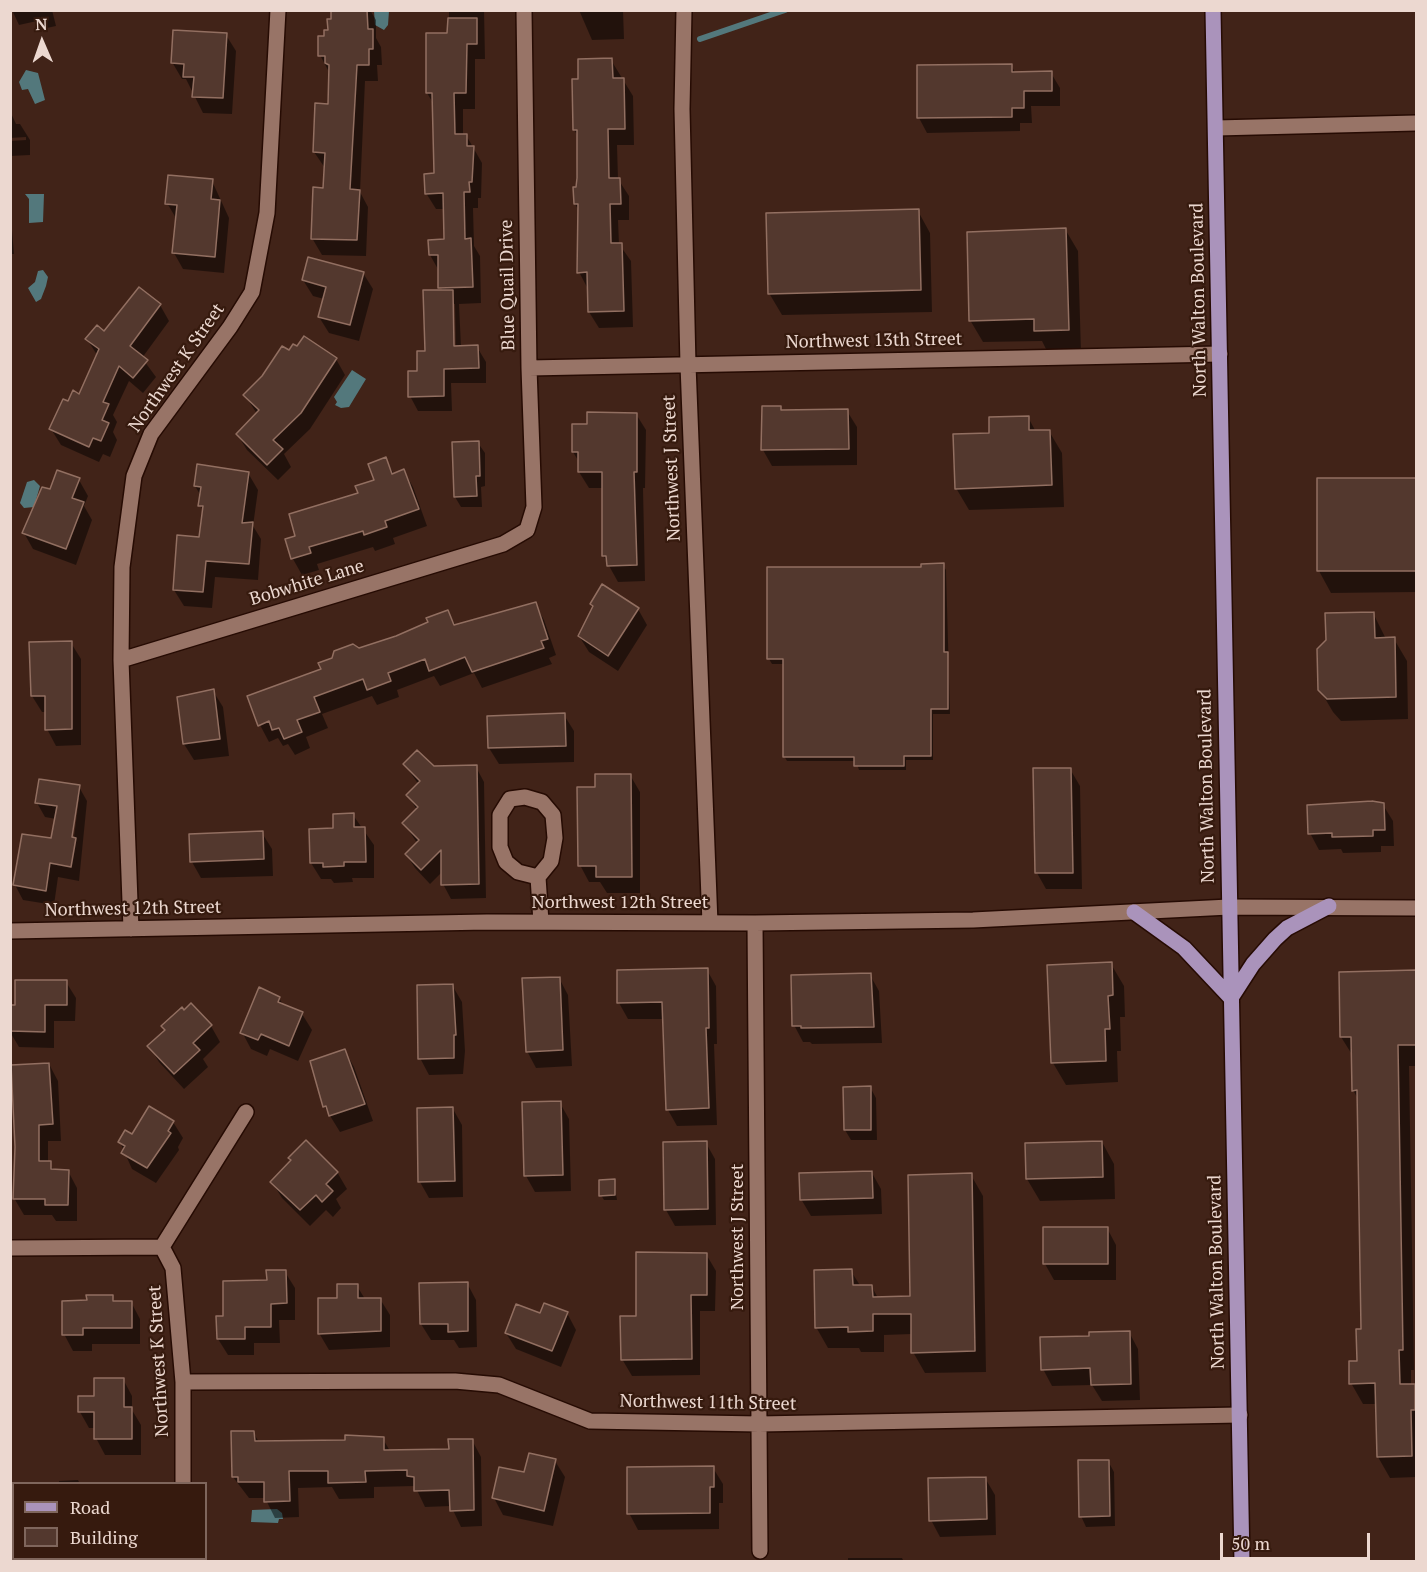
<!DOCTYPE html>
<html>
<head>
<meta charset="utf-8">
<style>
	body { margin:0 }
	#map { position:relative; width:1427px; height:1572px; overflow:hidden; background:#412318; font-family:"PT Serif",serif }
	canvas { display:block }
	.frame { position:absolute; inset:0; border:12px solid #ecd8d0; pointer-events:none }
	.legend { position:absolute; left:12px; top:1482px; width:195px; height:78px; box-sizing:border-box; background:#361a0e; border:2px solid #7f665c; margin:0; padding:8px 10px; list-style:none; font-size:18px; color:#ecd8d0 }
	.legend li { display:flex; align-items:center; gap:12px; height:30px }
	.legend b { width:30px; border:2px solid #7f665c }
	.north { position:absolute; left:12px; top:12px; width:60px; height:60px; -webkit-text-stroke:4px #361a0e; paint-order:stroke; rotate:358deg; font-size:16px; font-weight:700; line-height:24px; text-align:center; color:#ecd8d0 }
	.north::after { content:''; display:block; margin:auto; width:21px; height:27px; background:#ecd8d0; clip-path:polygon(50% 0,100% 100%,50% 72%,0 100%) }
	.scale { position:absolute; left:1220px; top:1533px; width:150px; height:27px; box-sizing:border-box; border:3px solid #ecd8d0; border-top:0; padding-left:8px; font-size:18px; line-height:21px; white-space:nowrap; color:#ecd8d0; -webkit-text-stroke:4px #361a0e; paint-order:stroke }
</style>
</head>
<body>
<div id="map">
<canvas width="1427" height="1572"></canvas>
<div class="frame"></div>
<ul class="legend">
<li><b style="height:8px;background:#aa93bb"></b>Road</li>
<li><b style="height:16px;background:#53382e"></b>Building</li>
</ul>
<div class="north">N</div>
<div class="scale">50 m</div>
</div>
<script>
const ctx = document.querySelector('canvas').getContext('2d');
ctx.lineJoin = 'round';
function fill(path, color) {
  ctx.fillStyle = color;
  ctx.fill(path, 'evenodd');
}
function shape(rows) {
  const path = new Path2D();
  for (const r of rows) {
    path.moveTo(r[0], r[1]);
    for (let i = 2; i < r.length; i += 2) path.lineTo(r[i], r[i + 1]);
  }
  return path;
}
function stroke(path, color, width, dash) {
  ctx.strokeStyle = color;
  ctx.lineWidth = width;
  ctx.lineCap = dash ? 'butt' : 'round';
  ctx.setLineDash(dash || []);
  ctx.stroke(path);
}
function drawText(font, color, halo, rows, align = 'center') {
  ctx.font = font + ' "PT Serif",serif';
  ctx.lineWidth = 4.5;
  ctx.setLineDash([]);
  ctx.textBaseline = 'middle';
  ctx.strokeStyle = halo;
  ctx.fillStyle = color;
  for (const [text, x, y, turn = 0] of rows) {
    ctx.save();
    ctx.translate(x, y);
    ctx.rotate((+turn || 0) * Math.PI / 180);
    ctx.textAlign = isNaN(turn) ? turn : align;
    if (halo) ctx.strokeText(text, 0, 0);
    ctx.fillText(text, 0, 0);
    ctx.restore();
  }
}
fill(shape([
	[374,11,389,11,388,25,384,30,375,25],
	[26,70,38,73,45,100,35,104,28,89,22,90,19,82],
	[25,194,44,194,43,222,29,223,29,199],
	[43,270,48,277,46,286,41,299,36,302,28,288,35,282,38,271],
	[352,370,366,379,349,407,341,408,335,405,337,402,334,397],
	[34,480,40,486,34,507,24,508,20,503,27,482],
	[277,1509,282,1513,283,1519,279,1519,278,1523,251,1522,252,1510]
]), '#53787c');
fill(shape([
	[12,10,52,10,56,26,42,29,37,21,19,25],
	[332,10,370,10,376,20,376,38,381,47,382,65,377,65,378,81,365,81,360,192,368,207,366,256,322,255,312,238,324,189,325,168,314,152,329,106,329,72,320,55,333,21],
	[449,10,484,10,485,59,475,59,475,109,463,109,463,136,466,135,482,163,481,198,478,198,478,208,473,208,474,246,480,256,481,303,459,304,461,347,477,347,486,362,486,383,451,383,452,411,418,411,410,396,426,352,442,291,439,271,430,255,445,240,445,209,436,209,426,193,435,175,433,103,427,93,449,35],
	[452,304,455,304,456,353,453,353],
	[579,10,623,10,624,39,592,40],
	[226,35,236,51,232,114,203,113,186,79,182,79,172,62],
	[611,60,633,96,634,145,617,145,618,179,629,196,629,220,618,220,619,244,631,261,633,327,599,328,589,312,588,289,579,272,579,211,575,204,578,136,574,130,580,81],
	[1011,65,1016,74,1051,73,1060,88,1060,106,1031,106,1032,123,1020,123,1020,131,927,133,919,118],
	[10,111,16,124,20,124,30,140,30,155,10,156,10,141,26,140,26,137,10,138],
	[212,181,229,218,224,273,183,269,174,253,177,220,167,203],
	[10,207,14,254,10,254],
	[918,211,930,233,932,312,782,315,769,293],
	[1065,229,1078,251,1081,352,1048,353,1042,341,983,342,970,320],
	[363,273,373,289,359,341,329,333,319,317,324,299,313,296,303,280],
	[160,305,169,321,142,358,156,377,143,393,129,381,113,415,117,422,113,432,117,440,110,457,103,454,99,462,61,445,51,429,69,403,80,396,97,355,87,339],
	[290,352,336,359,345,375,310,429,284,454,291,467,278,480,247,450,237,434,257,414,245,395],
	[780,407,783,412,847,411,857,427,857,465,772,466,763,450],
	[636,414,646,430,645,488,643,488,645,581,618,582,603,555,603,488,589,488,579,472,579,462,573,452,588,425],
	[1028,417,1036,432,1049,431,1062,453,1064,507,969,510,956,488,991,435],
	[478,443,485,453,485,486,481,487,482,507,461,507,455,497],
	[385,459,394,474,404,471,413,487,427,526,393,538,395,544,375,551,373,547,317,564,319,570,302,575,293,559,287,540,297,537,376,481],
	[248,473,258,490,253,526,261,539,258,580,215,577,212,608,184,606,174,590,200,539,204,512,200,505,201,496,195,486],
	[1318,479,1416,479,1416,592,1331,593,1319,571],
	[79,480,88,496,84,506,92,520,76,565,33,549,24,533,51,491],
	[943,565,946,570,950,714,933,714,933,760,906,760,906,770,859,770,856,761,787,761,784,756,784,664,772,664,769,659,923,568],
	[535,604,544,620,556,655,549,658,552,664,482,688,474,673,440,686,434,676,397,690,399,697,377,705,372,696,322,714,328,728,306,737,310,748,295,755,288,744,283,746,278,738,269,742,260,725,322,670,359,650,429,623,448,612,456,626],
	[591,604,638,609,647,625,618,671,589,652,579,636,594,608],
	[1373,613,1386,639,1394,639,1407,661,1408,719,1341,721,1333,712,1320,690],
	[71,643,81,659,81,745,56,746,47,729,46,712,42,712,32,696],
	[213,691,223,707,229,756,194,760,184,744],
	[564,715,574,731,574,762,499,764,489,748],
	[405,765,433,768,476,767,484,782,486,898,451,899,443,884,443,871,430,884,415,868,406,854,417,843,404,823,417,810,408,795,419,785],
	[1070,769,1080,786,1082,889,1046,889,1037,873],
	[630,775,640,792,640,893,607,893,600,882,589,882,580,865,597,788],
	[79,787,87,801,79,881,58,877,54,905,23,900,15,885,52,840,56,819,45,817,37,803],
	[76,798,79,798,73,845,70,844],
	[1383,805,1393,821,1394,846,1381,846,1381,852,1343,853,1341,849,1319,850,1310,833],
	[353,815,374,845,374,878,352,878,353,882,334,883,331,879,321,879,311,863,335,830],
	[262,833,272,849,273,876,201,878,192,862],
	[1111,964,1124,986,1125,1017,1120,1017,1121,1051,1117,1051,1118,1082,1066,1085,1053,1063],
	[707,970,716,986,717,1044,714,1044,717,1125,677,1126,668,1110,664,1019,628,1019,619,1003],
	[1416,972,1416,1066,1409,1066,1414,1370,1411,1370,1411,1385,1416,1389,1416,1477,1390,1478,1378,1457,1377,1404,1363,1404,1351,1383,1358,1363,1363,1331,1358,1099,1353,1090,1353,1056,1341,1037,1340,973],
	[870,975,879,991,882,1043,812,1044,810,1042,803,1042,794,1025],
	[559,978,568,995,572,1066,536,1068,527,1051],
	[66,982,76,998,75,1021,54,1021,54,1048,19,1047,10,1032,10,1007,16,1007],
	[452,985,462,1002,465,1051,463,1074,429,1075,420,1058],
	[279,998,284,1006,302,1014,312,1030,298,1061,270,1049,267,1056,251,1049,242,1032],
	[191,1005,211,1026,220,1042,203,1059,208,1067,184,1089,159,1062,149,1046],
	[345,1051,354,1067,373,1121,340,1132,324,1106],
	[49,1064,58,1081,61,1141,48,1141,48,1163,55,1171,68,1171,77,1188,77,1221,56,1221,52,1215,24,1215,14,1198],
	[870,1087,876,1098,877,1140,851,1140,845,1130],
	[560,1103,569,1119,571,1191,535,1192,526,1176],
	[453,1109,462,1125,463,1197,429,1198,420,1182],
	[173,1122,183,1138,178,1147,179,1150,156,1183,132,1169,120,1142],
	[1102,1142,1114,1164,1115,1199,1040,1201,1027,1179],
	[706,1143,715,1159,716,1225,675,1226,666,1210],
	[337,1172,347,1189,336,1199,341,1208,333,1217,326,1210,310,1226,282,1198,272,1182],
	[872,1173,881,1189,882,1214,811,1216,801,1199],
	[971,1175,983,1196,986,1372,925,1373,913,1352,912,1334,884,1335,884,1352,861,1352,859,1348,828,1348,816,1327,851,1271,861,1287,872,1287,878,1298,912,1298],
	[614,1181,617,1200,604,1200,601,1195],
	[1107,1228,1116,1245,1116,1280,1054,1280,1045,1264,1045,1229],
	[706,1254,716,1271,715,1311,700,1311,700,1375,632,1376,622,1359,637,1317],
	[285,1272,295,1288,295,1320,279,1320,280,1343,254,1343,254,1355,228,1355,218,1339,218,1317,225,1317,268,1282],
	[467,1283,476,1300,477,1347,459,1348,454,1340,431,1340,421,1324],
	[357,1286,365,1299,380,1299,390,1315,390,1347,329,1350,319,1333,338,1299],
	[112,1296,115,1302,131,1302,140,1319,140,1344,92,1344,92,1351,73,1351,64,1334,88,1302],
	[567,1313,576,1330,561,1367,516,1349,506,1333,541,1315],
	[10,1327,11,1374,10,1374],
	[1129,1332,1138,1349,1140,1400,1102,1401,1092,1385,1052,1386,1043,1369,1090,1337],
	[123,1379,132,1396,132,1410,141,1425,141,1455,105,1455,96,1438,95,1428,89,1428,80,1412,95,1398],
	[253,1432,259,1442,383,1439,390,1451,450,1450,472,1440,481,1457,482,1526,461,1527,451,1506,425,1507,415,1486,374,1487,374,1498,339,1499,332,1487,298,1488,299,1517,275,1518,265,1498,249,1498,233,1477],
	[555,1461,565,1477,553,1526,503,1515,494,1498,525,1474],
	[1108,1461,1114,1472,1115,1526,1086,1527,1081,1516],
	[713,1468,723,1484,723,1503,719,1503,719,1529,638,1530,629,1513],
	[985,1478,995,1495,996,1535,940,1537,931,1520],
	[78,1480,80,1484,59,1484,59,1481],
	[10,1498,12,1500,12,1534,10,1534],
	[848,1558,902,1558,904,1562,848,1562]
]), '#0007');
stroke(shape([
	[700,39,785,10]
]), '#53787c', 6);
const building = shape([
	[331,10,367,10,368,29,373,29,373,49,369,49,369,65,357,65,350,189,360,190,357,240,311,239,313,187,323,188,325,153,313,152,315,103,328,104,329,65,325,63,325,56,318,56,318,36,324,36,324,30,328,30,327,19,331,19,331,10],
	[448,18,477,18,477,44,467,44,466,93,454,93,455,134,467,134,467,146,474,146,472,182,469,182,470,192,464,192,465,239,471,238,473,287,438,288,438,255,429,255,428,240,444,239,443,193,425,194,424,174,434,173,432,93,426,93,426,33,447,33,448,18],
	[173,30,227,33,223,98,192,97,194,77,183,77,184,64,171,63,173,30],
	[612,58,613,78,624,78,625,129,608,129,609,178,620,178,621,204,610,204,611,243,622,243,624,311,588,312,587,272,577,273,578,204,574,204,573,187,576,187,577,178,577,130,573,130,572,79,578,79,578,59,612,58],
	[1012,64,1012,72,1052,71,1052,91,1024,91,1024,108,1012,108,1012,117,917,118,917,65,1012,64],
	[168,175,213,179,211,199,220,200,215,257,172,253,177,205,165,204,168,175],
	[919,209,921,290,768,294,766,213,919,209],
	[1066,228,1069,330,1034,331,1034,319,969,321,967,232,1066,228],
	[308,257,364,272,350,325,318,317,326,287,302,280,308,257],
	[139,287,161,304,130,346,148,360,133,378,119,366,103,402,109,404,102,420,109,423,101,441,93,438,89,447,49,429,63,399,68,401,73,390,79,394,99,349,85,339,97,325,104,331,139,287],
	[423,290,453,290,454,346,478,345,479,368,444,369,444,396,408,397,408,371,417,371,417,351,425,351,423,290],
	[304,336,337,358,301,413,273,440,283,449,267,465,236,434,259,410,243,395,262,376,282,346,289,350,293,344,297,346,304,336],
	[762,406,781,406,781,410,848,409,849,449,761,450,762,406],
	[587,412,637,413,637,472,634,472,637,565,607,566,606,556,602,556,602,472,578,472,578,452,572,452,572,424,587,424,587,412],
	[1029,416,1029,430,1050,430,1052,485,955,489,953,434,989,433,989,417,1029,416],
	[479,441,480,476,476,476,477,496,454,497,452,442,479,441],
	[386,457,392,474,404,469,419,509,385,521,387,527,364,535,363,531,309,547,311,553,291,559,285,539,295,536,289,514,358,493,355,486,374,480,368,464,386,457],
	[197,464,249,472,242,523,253,522,249,564,206,561,203,592,173,590,177,535,199,537,203,506,198,506,201,487,194,486,197,464],
	[57,470,80,478,72,498,84,502,66,549,22,533,42,487,50,489,57,470],
	[1317,478,1416,478,1416,571,1317,571,1317,478],
	[944,563,944,652,948,652,948,709,931,709,931,756,904,756,904,766,854,766,854,757,783,757,783,659,767,659,767,567,921,567,921,564,944,563],
	[602,584,639,608,608,656,578,636,593,606,590,604,602,584],
	[536,602,548,639,541,641,544,648,472,672,465,657,429,671,425,659,388,673,391,681,367,690,363,679,314,697,320,712,297,720,302,732,284,739,279,728,272,730,269,721,258,726,247,696,321,669,318,663,332,658,334,651,353,644,359,648,396,636,428,622,426,618,448,610,454,625,536,602],
	[1374,612,1375,638,1395,637,1396,697,1327,699,1318,690,1317,649,1326,640,1325,613,1374,612],
	[72,641,72,729,45,730,45,696,31,696,29,642,72,641],
	[214,689,220,739,183,744,177,697,214,689],
	[565,713,566,746,488,748,487,716,565,713],
	[417,750,434,766,477,765,479,884,441,885,441,850,421,870,405,854,419,840,402,823,418,807,406,795,420,781,403,764,417,750],
	[1033,768,1071,768,1073,873,1035,873,1033,768],
	[595,774,631,774,632,877,596,877,596,866,578,866,577,787,595,787,595,774],
	[39,779,80,785,72,837,76,838,71,867,50,863,46,891,13,885,22,834,51,838,57,806,35,803,39,779],
	[1372,801,1384,803,1385,830,1373,830,1373,836,1332,837,1332,833,1308,834,1307,805,1372,801],
	[354,813,354,827,365,827,366,862,344,862,344,866,323,867,323,863,310,863,309,829,333,828,333,814,354,813],
	[263,831,264,859,190,862,189,834,263,831],
	[1112,962,1113,995,1108,996,1110,1029,1105,1029,1106,1061,1051,1063,1047,965,1112,962],
	[708,968,709,1028,706,1028,709,1108,666,1110,662,1002,617,1003,617,970,708,968],
	[1416,970,1416,1045,1398,1045,1403,1350,1399,1350,1400,1384,1415,1384,1415,1410,1411,1410,1412,1456,1377,1457,1375,1383,1349,1384,1349,1361,1357,1361,1356,1329,1361,1329,1357,1090,1352,1091,1351,1037,1340,1037,1339,972,1416,970],
	[871,973,874,1027,801,1028,801,1026,792,1026,791,975,871,973],
	[560,977,563,1050,526,1052,522,978,560,977],
	[15,980,67,980,67,1005,45,1005,45,1032,10,1031,10,1005,15,1005,15,980],
	[453,984,456,1035,454,1035,454,1058,418,1059,417,985,453,984],
	[259,987,280,997,278,1002,303,1012,289,1046,261,1034,258,1040,240,1033,259,987],
	[191,1003,212,1025,193,1043,200,1050,174,1074,147,1046,165,1030,161,1026,182,1007,184,1010,191,1003],
	[345,1049,365,1104,329,1116,326,1106,323,1107,310,1061,345,1049],
	[49,1063,53,1124,39,1125,39,1161,51,1161,51,1169,69,1170,68,1205,45,1205,45,1199,13,1199,15,1147,11,1065,49,1063],
	[871,1086,871,1130,844,1130,843,1087,871,1086],
	[561,1101,563,1175,524,1176,522,1102,561,1101],
	[149,1106,174,1121,168,1131,171,1133,147,1168,121,1153,125,1146,118,1142,125,1130,132,1134,149,1106],
	[453,1107,455,1181,418,1182,417,1108,453,1107],
	[306,1140,338,1172,326,1184,333,1191,322,1202,316,1195,300,1210,270,1182,291,1160,288,1158,306,1140],
	[707,1141,708,1209,664,1210,663,1142,707,1141],
	[1102,1141,1103,1177,1026,1179,1025,1143,1102,1141],
	[872,1171,873,1198,800,1200,799,1173,872,1171],
	[972,1173,975,1351,911,1353,911,1314,873,1314,873,1331,848,1332,848,1327,815,1328,814,1270,852,1269,853,1285,872,1285,873,1297,910,1296,908,1175,972,1173],
	[615,1179,615,1195,599,1196,599,1180,615,1179],
	[1043,1227,1108,1227,1108,1264,1043,1264,1043,1227],
	[636,1252,707,1253,707,1295,691,1295,692,1359,621,1360,620,1316,636,1316,636,1252],
	[266,1270,286,1270,287,1303,271,1304,271,1327,245,1327,245,1339,217,1339,216,1316,223,1316,223,1281,267,1280,266,1270],
	[468,1282,468,1331,448,1332,448,1324,420,1324,419,1283,468,1282],
	[337,1284,358,1284,358,1298,381,1298,381,1331,318,1334,318,1298,337,1298,337,1284],
	[86,1295,113,1295,113,1301,132,1301,132,1328,83,1328,83,1335,62,1335,62,1301,87,1300,86,1295],
	[544,1303,568,1312,552,1351,505,1333,516,1304,540,1313,544,1303],
	[1130,1331,1131,1384,1091,1385,1090,1368,1041,1370,1040,1337,1089,1336,1089,1332,1130,1331],
	[94,1378,124,1378,124,1407,132,1407,132,1439,94,1439,94,1412,78,1412,78,1396,94,1396,94,1378],
	[231,1431,254,1431,255,1441,345,1440,345,1435,384,1437,384,1450,449,1449,448,1439,473,1439,474,1510,450,1511,449,1490,414,1491,414,1477,407,1476,407,1470,365,1471,366,1482,328,1483,328,1471,289,1471,290,1501,264,1502,264,1482,238,1482,238,1477,232,1477,231,1431],
	[529,1453,556,1459,544,1511,492,1498,499,1467,524,1472,529,1453],
	[1078,1460,1109,1460,1110,1516,1079,1517,1078,1460],
	[714,1466,714,1487,710,1487,710,1513,627,1514,627,1467,714,1466],
	[986,1477,987,1519,929,1521,928,1478,986,1477]
]);
fill(building, '#53382e');
stroke(building, '#926f61', 1.5);
const minor = shape([
	[684,10,682,109,688,365,710,923],
	[1216,128,1416,123],
	[529,368,1220,354],
	[121,660,503,544,527,530,534,507,529,368,524,10],
	[538,877,518,872,506,862,500,847,500,815,510,799,525,797,542,802,553,815,555,838,551,861,538,877,541,922],
	[755,923,760,1551],
	[131,929,121,660,122,567,134,476,151,434,230,327,252,292,267,213,278,10],
	[10,931,487,922,755,923,973,920,1229,907,1416,908],
	[162,1247,246,1112],
	[10,1248,162,1247,173,1268,183,1382,183,1484],
	[183,1382,455,1381,499,1385,590,1421,759,1424,1240,1415],
	[163,1562,169,1558]
]);
const major = shape([
	[1213,10,1242,1562],
	[1134,912,1184,948,1231,998,1253,964,1275,939,1287,928,1329,906]
]);
stroke(minor, '#260b03', 18);
stroke(major, '#260b03', 18);
stroke(minor, '#987467', 15);
stroke(major, '#aa93bb', 15);
drawText('18px', '#ecd8d0', '#361a0e', [
	["Blue Quail Drive",508,285,-91],
	["North Walton Boulevard",1199,300,-91],
	["Northwest 13th Street",874,341,-1],
	["Northwest K Street",177,368,-55],
	["Northwest J Street",672,468,-92],
	["Bobwhite Lane",307,583,-17],
	["North Walton Boulevard",1207,786,-91],
	["Northwest 12th Street",620,903],
	["Northwest 12th Street",133,909,-1],
	["Northwest J Street",738,1237,-90],
	["North Walton Boulevard",1217,1272,-91],
	["Northwest K Street",159,1361,-93],
	["Northwest 11th Street",708,1403,1]
]);
</script>
</body>
</html>
